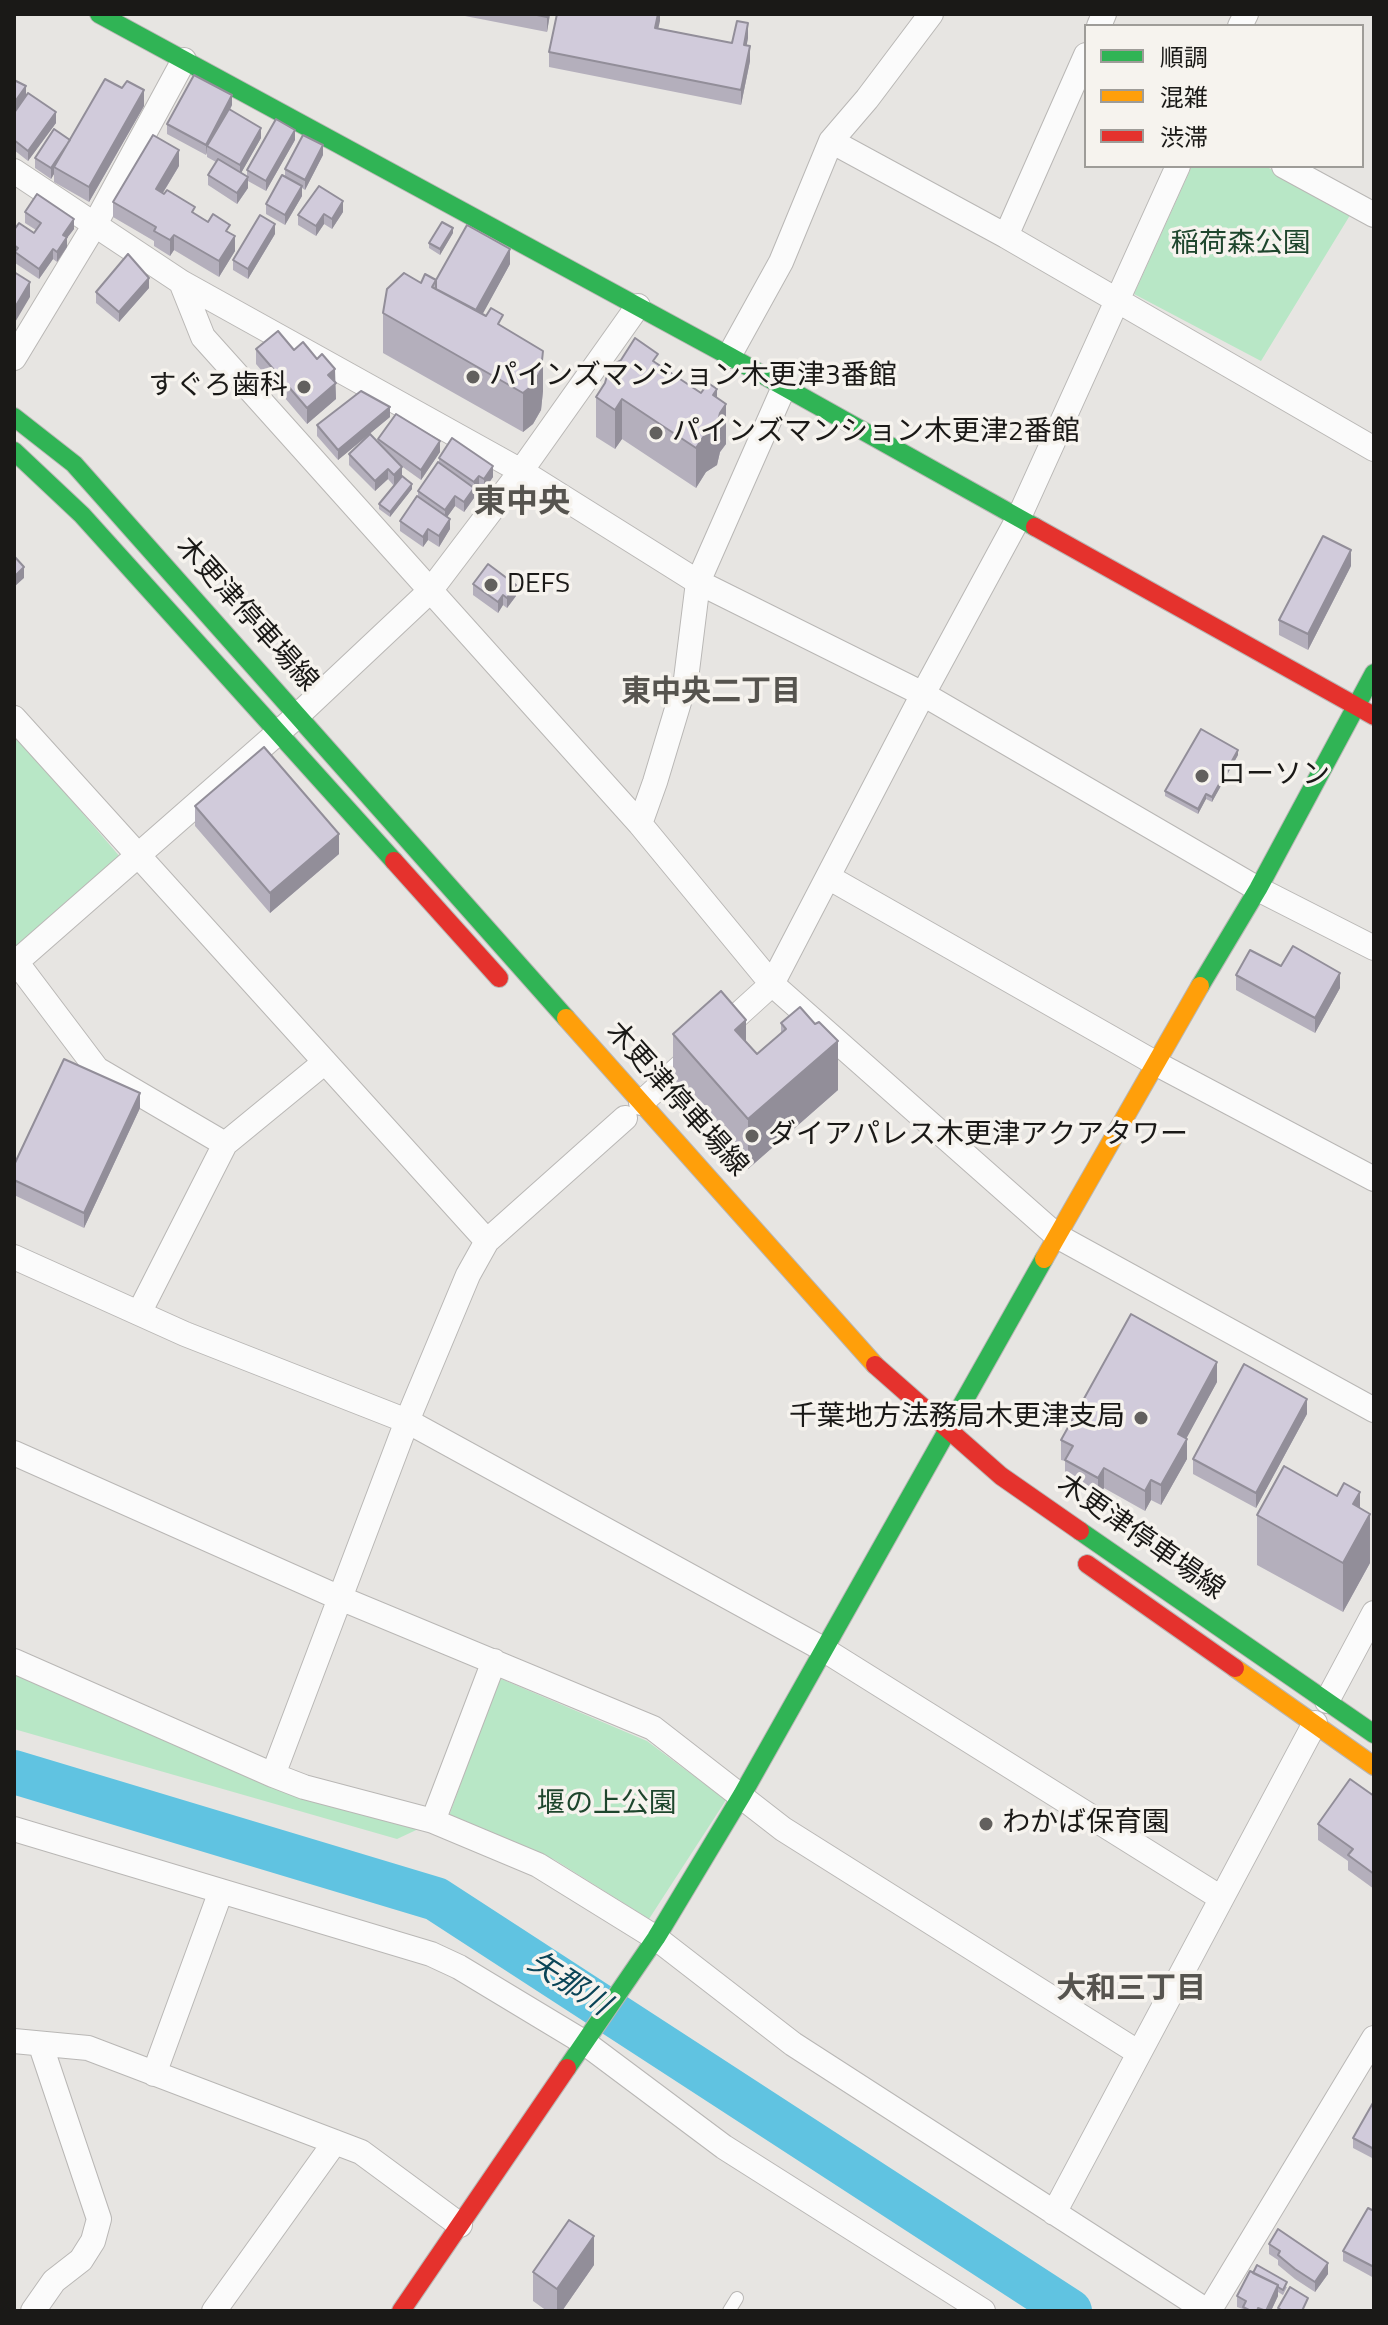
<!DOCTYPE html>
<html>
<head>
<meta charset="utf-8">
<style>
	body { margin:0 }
	#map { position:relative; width:1388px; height:2325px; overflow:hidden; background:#e7e5e2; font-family:"Titillium Web","Noto Sans JP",sans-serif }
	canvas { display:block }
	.frame { position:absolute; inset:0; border:16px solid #1a1917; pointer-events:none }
	.legend { position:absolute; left:1084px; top:24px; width:280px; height:144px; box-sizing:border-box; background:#f6f3ee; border:2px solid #9e9c98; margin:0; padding:10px 14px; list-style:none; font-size:24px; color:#1a1917 }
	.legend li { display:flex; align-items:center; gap:16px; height:40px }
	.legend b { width:40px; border:2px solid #9e9c98 }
</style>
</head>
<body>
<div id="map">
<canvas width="1388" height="2325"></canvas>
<div class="frame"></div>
<ul class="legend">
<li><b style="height:10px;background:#30b455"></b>順調</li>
<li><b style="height:10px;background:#ff9f0a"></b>混雑</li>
<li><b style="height:10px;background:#e5322d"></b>渋滞</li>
</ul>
</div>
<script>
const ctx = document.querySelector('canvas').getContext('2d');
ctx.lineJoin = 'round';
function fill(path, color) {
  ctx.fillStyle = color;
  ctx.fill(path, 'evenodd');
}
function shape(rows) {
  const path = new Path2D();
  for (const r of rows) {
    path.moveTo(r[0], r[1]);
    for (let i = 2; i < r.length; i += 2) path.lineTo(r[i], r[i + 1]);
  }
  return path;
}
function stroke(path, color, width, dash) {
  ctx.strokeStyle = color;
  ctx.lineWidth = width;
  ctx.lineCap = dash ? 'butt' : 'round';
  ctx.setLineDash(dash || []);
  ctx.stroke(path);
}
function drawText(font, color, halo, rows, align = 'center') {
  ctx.font = font + ' "Titillium Web","Noto Sans JP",sans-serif';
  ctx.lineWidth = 7;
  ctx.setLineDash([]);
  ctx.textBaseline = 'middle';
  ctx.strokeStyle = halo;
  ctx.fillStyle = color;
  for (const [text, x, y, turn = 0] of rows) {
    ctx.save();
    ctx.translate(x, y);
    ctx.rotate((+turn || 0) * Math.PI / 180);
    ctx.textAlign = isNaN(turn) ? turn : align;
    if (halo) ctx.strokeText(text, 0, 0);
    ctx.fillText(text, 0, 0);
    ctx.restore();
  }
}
fill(shape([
	[1192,166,1265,166,1352,212,1261,361,1134,294],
	[14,733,121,858,14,950],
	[14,1669,429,1824,397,1839,14,1729],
	[499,1678,647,1741,726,1800,649,1919,555,1860,449,1816]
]), '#b8e7c6');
stroke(shape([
	[14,1772,436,1899,1070,2311]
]), '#60c3e1', 44);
const lane = shape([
	[729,2311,737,2298]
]);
const street = shape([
	[1099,26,1104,14],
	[1240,26,1246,14],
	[831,141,1006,236,1374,449],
	[1284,166,1374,215],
	[14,171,181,282,521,471,698,582,923,694,1258,889,1374,948],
	[1006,236,1086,55],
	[181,282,203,337,640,824,772,984,1057,1236,1374,1410],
	[729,356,781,262,831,141,867,99,931,14],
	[14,358,94,226,184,60],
	[14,718,487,1241],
	[640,824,655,782,686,679,698,582,784,387],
	[828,877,1155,1063,1374,1179],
	[14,959,97,1069,225,1144],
	[14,964,297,716,430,591,521,471,638,306],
	[641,1103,772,984,923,694,1019,517,1178,166],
	[14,1257,185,1334,407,1421,823,1649,1221,1898],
	[139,1313,225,1144,325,1062],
	[14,1453,340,1598,653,1728,783,1829,1139,2053],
	[14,1661,273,1775,304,1787,433,1821,538,1865,656,1938,793,2044,1207,2311],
	[1327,1701,1374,1613],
	[273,1775,407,1421,468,1275,487,1241,625,1118],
	[433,1821,494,1661],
	[14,1829,431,1954,459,1967,585,2043,724,2147,983,2311],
	[14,2041,88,2048,361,2152,460,2225],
	[154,2074,221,1891],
	[1054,2213,1315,1723],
	[33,2311,54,2281,81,2260,93,2241,99,2219,41,2046],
	[214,2311,335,2142],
	[1209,2311,1374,2038]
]);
const fast = shape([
	[99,14,729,356,1035,527],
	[14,417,74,464,566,1018],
	[14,451,82,515,394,861],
	[1200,986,1258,889,1374,673],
	[1080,1531,1374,1734],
	[567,2068,656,1938,742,1795,1044,1259]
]);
const slow = shape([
	[566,1018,875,1365],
	[1044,1259,1200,986],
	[1235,1668,1374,1766]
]);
const jam = shape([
	[1035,527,1374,716],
	[394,861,499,978],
	[875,1365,1001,1476,1080,1531],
	[1087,1564,1235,1668],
	[401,2311,567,2068]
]);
stroke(lane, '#b9b7b5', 14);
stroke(street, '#b9b7b5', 26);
stroke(fast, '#b9b7b5', 20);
stroke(slow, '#b9b7b5', 20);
stroke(jam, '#b9b7b5', 20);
stroke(lane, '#fbfbfb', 12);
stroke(street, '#fbfbfb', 24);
stroke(fast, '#30b455', 18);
stroke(slow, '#ff9f0a', 18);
stroke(jam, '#e5322d', 18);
fill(shape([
	[460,14,550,14,547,32,460,15],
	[660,14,658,28,732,43,748,38,746,46,750,61,741,105,549,67,549,52],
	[14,80,26,96,56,123,28,161,14,150],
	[232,105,230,110,261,138,241,173,247,177,247,170,295,140,266,191,248,181,248,188,237,204,208,185,208,175,216,162,207,157,207,153,206,155,167,134,167,124],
	[144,106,89,202,54,182,54,174,51,179,35,168,35,158],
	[323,155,305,190,302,188,302,196,285,225,266,214,266,204,285,176,285,169],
	[179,166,163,193,195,214,230,233,235,251,219,277,174,250,170,256,154,246,154,241,113,217,113,202],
	[25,212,74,229,67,238,67,247,57,262,53,259,39,279,15,263,14,230,34,233,36,230,25,223],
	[343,212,332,229,324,224,316,236,298,225,298,215],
	[453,233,440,255,429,248,429,243],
	[275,234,248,279,233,270,233,260],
	[510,264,482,314,503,327,543,391,541,410,533,424,523,432,383,353,383,313,421,283],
	[149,288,119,322,96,303,96,292],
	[256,349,294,350,317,359,335,382,336,399,307,424,256,364],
	[658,364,701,393,717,398,726,444,720,452,717,465,706,472,696,488,622,439,615,449,596,437,596,397],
	[390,417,338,460,317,436,317,425],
	[378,439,440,452,421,480,400,465,402,476,412,489,390,517,379,509,379,504,394,486,388,479,375,491,349,465,349,454,378,443],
	[439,458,493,477,484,490,479,486,474,492,474,498,464,512,455,506,447,517,450,529,439,547,428,540,423,547,400,531,400,521,418,497,418,491,439,463],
	[1351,566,1308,650,1279,635,1279,620],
	[473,584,516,596,507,608,503,605,498,613,473,595],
	[1238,755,1212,802,1206,799,1198,814,1165,796,1165,791],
	[195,806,339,854,270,913,195,826],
	[1281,966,1340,988,1315,1033,1236,990,1236,975],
	[781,1023,815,1024,838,1090,748,1169,673,1083,673,1034,746,1042,757,1054,781,1033],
	[140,1108,84,1228,14,1195,14,1165],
	[1217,1382,1186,1438,1187,1459,1161,1505,1151,1500,1145,1511,1104,1488,1098,1498,1065,1480,1065,1461,1061,1460,1061,1440],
	[1307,1414,1256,1508,1193,1474,1193,1459],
	[1360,1508,1370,1563,1343,1612,1257,1565,1257,1515],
	[1374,1796,1374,1889,1348,1870,1348,1861,1318,1840,1318,1824],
	[1374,2101,1374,2159,1353,2148,1353,2138],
	[1374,2211,1374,2278,1343,2261,1343,2251],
	[1269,2244,1328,2274,1315,2292,1295,2279,1278,2265,1278,2260,1269,2254],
	[594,2265,562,2311,547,2311,533,2301,533,2272],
	[1250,2271,1287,2287,1283,2295,1278,2292,1278,2296,1271,2311,1243,2311,1243,2309,1237,2307,1237,2296]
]), '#b4afbc');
fill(shape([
	[547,14,550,14,547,32],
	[658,14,660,14,660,21,655,43,655,28],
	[748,23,748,38,744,60,744,45],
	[750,46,750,61,741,105,741,90],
	[26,86,26,96,14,113,14,103],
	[144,90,144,106,89,202,89,187],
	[232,95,232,105,210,148,207,146,206,155,206,145],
	[56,112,56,123,28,161,28,151],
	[261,128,261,138,240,175,240,165],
	[295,130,295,140,266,191,266,181],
	[70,140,54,167,54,174,51,179,51,168],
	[323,145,323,155,305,190,305,180],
	[179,150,179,166,156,204,156,189],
	[248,177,248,188,237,204,237,193],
	[302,186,302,196,285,225,285,215],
	[343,201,343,212,332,229,332,219],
	[324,214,324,224,316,236,316,226],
	[74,219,74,229,67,238,67,247,57,262,57,252,63,235],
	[275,224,275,234,248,279,248,269],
	[453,228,453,233,440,255,440,249],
	[174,235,174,250,170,256,170,240],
	[235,236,235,251,219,277,219,261],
	[53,249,53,259,39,279,39,269],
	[510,249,510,264,474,330,474,314],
	[149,278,149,288,119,322,119,312],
	[30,282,30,297,14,324,14,309],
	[543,351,543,391,541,410,533,424,523,432,523,393],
	[335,369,336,399,307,424,307,408,328,375],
	[717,389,717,424,720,413,726,404,726,444,720,452,717,465,706,472,696,488,696,448,713,395],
	[622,399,622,439,615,449,615,410],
	[390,407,390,417,338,460,338,450],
	[440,441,440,452,421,480,421,470],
	[493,466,493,477,484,490,484,479],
	[402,467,402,477,394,486,394,475],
	[388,469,388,479,375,491,375,481],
	[479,476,479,486,474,492,474,482],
	[412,484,412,489,390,517,390,512],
	[474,488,474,498,464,512,464,502],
	[455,496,455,506,445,520,445,510],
	[450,519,450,529,439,547,439,536],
	[428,529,428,540,423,547,423,537],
	[1351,550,1351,566,1308,650,1308,634],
	[24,567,24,578,14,587,14,577],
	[516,585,516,596,507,608,507,598],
	[503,595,503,605,498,613,498,602],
	[1238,750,1238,755,1212,802,1212,797],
	[1206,794,1206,799,1198,814,1198,809],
	[339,834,339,854,270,913,270,893],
	[1340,973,1340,988,1315,1033,1315,1018],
	[746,1020,746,1070,735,1030],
	[838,1041,838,1090,748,1169,748,1119],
	[140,1093,140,1108,84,1228,84,1213],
	[1217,1362,1217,1382,1178,1454,1178,1434],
	[1307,1399,1307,1414,1256,1508,1256,1493],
	[1187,1439,1187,1459,1161,1505,1161,1485],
	[1104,1468,1104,1488,1098,1498,1098,1478],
	[1151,1480,1151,1500,1145,1511,1145,1491],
	[1360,1492,1360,1533,1370,1514,1370,1563,1343,1612,1343,1563,1353,1504],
	[594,2236,594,2265,562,2311,557,2311,557,2289],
	[1328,2263,1328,2274,1315,2292,1315,2282],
	[1278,2285,1278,2296,1271,2311,1266,2311]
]), '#928e99');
const building = shape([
	[532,14,547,14,547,17,532,14],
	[557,14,658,14,655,28,732,43,737,21,748,23,744,45,750,46,741,90,549,52,557,14],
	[194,75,232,95,206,145,167,124,194,75],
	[105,79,122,88,127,81,144,90,89,187,54,167,105,79],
	[14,80,26,86,14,103,14,80],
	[28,93,56,112,28,151,14,140,14,113,28,93],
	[229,109,261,128,240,165,207,146,229,109],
	[276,119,295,130,266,181,247,170,276,119],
	[54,129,70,140,51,168,35,158,54,129],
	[153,135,179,150,156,189,164,194,167,190,195,207,192,212,208,222,213,214,230,225,226,231,235,236,219,261,174,235,170,240,154,231,156,227,113,202,153,135],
	[303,135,323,145,305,180,285,169,303,135],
	[218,159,248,177,237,193,208,175,218,159],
	[282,175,302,186,285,215,266,204,282,175],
	[319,186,343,201,332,219,324,214,316,226,298,215,319,186],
	[37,194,74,219,63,235,67,237,57,252,53,249,39,269,15,252,18,248,14,245,14,230,19,223,34,233,41,223,25,212,37,194],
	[260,215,275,224,248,269,233,260,260,215],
	[442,222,453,228,440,249,429,243,442,222],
	[467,225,510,249,476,310,436,289,436,280,467,225],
	[128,254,149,278,119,312,96,292,128,254],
	[14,272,30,282,14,309,14,272],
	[404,273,421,283,425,274,436,280,432,287,486,316,491,308,503,315,498,324,543,351,541,370,533,385,523,393,383,313,387,289,404,273],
	[278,331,294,350,303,342,317,359,322,354,335,369,328,375,336,383,307,408,256,349,278,331],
	[635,338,658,354,653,361,701,393,708,383,717,389,713,395,726,404,720,413,717,425,706,433,696,448,622,399,615,410,596,397,605,383,608,372,614,364,621,360,635,338],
	[361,391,390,407,338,450,317,425,361,391],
	[396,414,440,441,421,470,378,439,396,414],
	[370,434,402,467,394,475,388,469,375,481,349,454,370,434],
	[452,438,493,466,484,479,479,476,474,482,439,458,452,438],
	[438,462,474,488,464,502,455,496,445,510,418,491,438,462],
	[402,476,412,484,390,512,379,504,402,476],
	[417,496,450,519,439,536,428,529,423,537,400,521,417,496],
	[1323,536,1351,550,1308,634,1279,620,1323,536],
	[14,556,24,567,14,577,14,556],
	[488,564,516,585,507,598,503,595,498,602,473,584,488,564],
	[1201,729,1238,750,1212,797,1206,794,1198,809,1165,791,1201,729],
	[264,747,339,834,270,893,195,806,264,747],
	[1293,946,1340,973,1315,1018,1236,975,1250,950,1281,966,1293,946],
	[721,991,746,1020,735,1030,757,1054,786,1029,781,1023,800,1007,815,1024,819,1022,838,1041,748,1119,673,1034,721,991],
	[64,1059,140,1093,84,1213,14,1180,14,1165,64,1059],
	[1131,1314,1217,1362,1178,1434,1187,1439,1161,1485,1151,1480,1145,1491,1104,1468,1098,1478,1065,1460,1073,1446,1061,1440,1131,1314],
	[1244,1364,1307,1399,1256,1493,1193,1459,1244,1364],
	[1284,1466,1337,1496,1344,1483,1360,1492,1353,1504,1370,1514,1343,1563,1257,1515,1284,1466],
	[1350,1779,1374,1796,1374,1874,1348,1855,1353,1849,1318,1824,1350,1779],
	[1374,2101,1374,2149,1353,2138,1374,2101],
	[1368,2208,1374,2211,1374,2267,1343,2251,1368,2208],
	[569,2220,594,2236,557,2289,533,2272,569,2220],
	[1278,2229,1328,2263,1315,2282,1295,2269,1278,2255,1280,2251,1269,2244,1278,2229],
	[1257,2265,1287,2282,1283,2290,1278,2287,1278,2285,1253,2273,1257,2265],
	[1250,2271,1278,2285,1266,2311,1258,2308,1257,2311,1251,2311,1243,2307,1246,2301,1237,2296,1250,2271],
	[1290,2287,1308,2298,1302,2311,1283,2311,1278,2308,1290,2287]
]);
fill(building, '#d1cbdb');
stroke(building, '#928e99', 2);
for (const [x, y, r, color] of [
	[473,377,8,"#62605e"],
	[304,387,8,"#62605e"],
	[656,433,8,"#62605e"],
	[491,585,8,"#62605e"],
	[1202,776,8,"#62605e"],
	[752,1136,8,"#62605e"],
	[1141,1418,8,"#62605e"],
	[986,1824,8,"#62605e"]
]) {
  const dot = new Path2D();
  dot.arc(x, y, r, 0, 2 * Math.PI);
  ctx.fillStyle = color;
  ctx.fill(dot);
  stroke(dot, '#f6f3ee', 3);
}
drawText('28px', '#1e462d', '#f6f3ee', [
	["稲荷森公園",1241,245],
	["堰の上公園",607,1805]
]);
drawText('28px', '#1a1917', '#f6f3ee', [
	["パインズマンション木更津3番館",489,377],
	["すぐろ歯科",288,387,"right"],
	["パインズマンション木更津2番館",672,433],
	["DEFS",507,585],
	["ローソン",1218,776],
	["ダイアパレス木更津アクアタワー",768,1136],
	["千葉地方法務局木更津支局",1125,1418,"right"],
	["わかば保育園",1002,1824]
], 'left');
drawText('28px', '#1a1917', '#f6f3ee', [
	["木更津停車場線",246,615,48],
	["木更津停車場線",676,1100,48],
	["木更津停車場線",1140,1538,35]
]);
drawText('bold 30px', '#56544f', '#f6f3ee', [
	["東中央二丁目",711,694],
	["大和三丁目",1131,1991]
]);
drawText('italic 30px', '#0b4557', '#f6f3ee', [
	["矢那川",568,1985,33]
]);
drawText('bold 32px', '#56544f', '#f6f3ee', [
	["東中央",522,504]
]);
</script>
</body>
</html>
